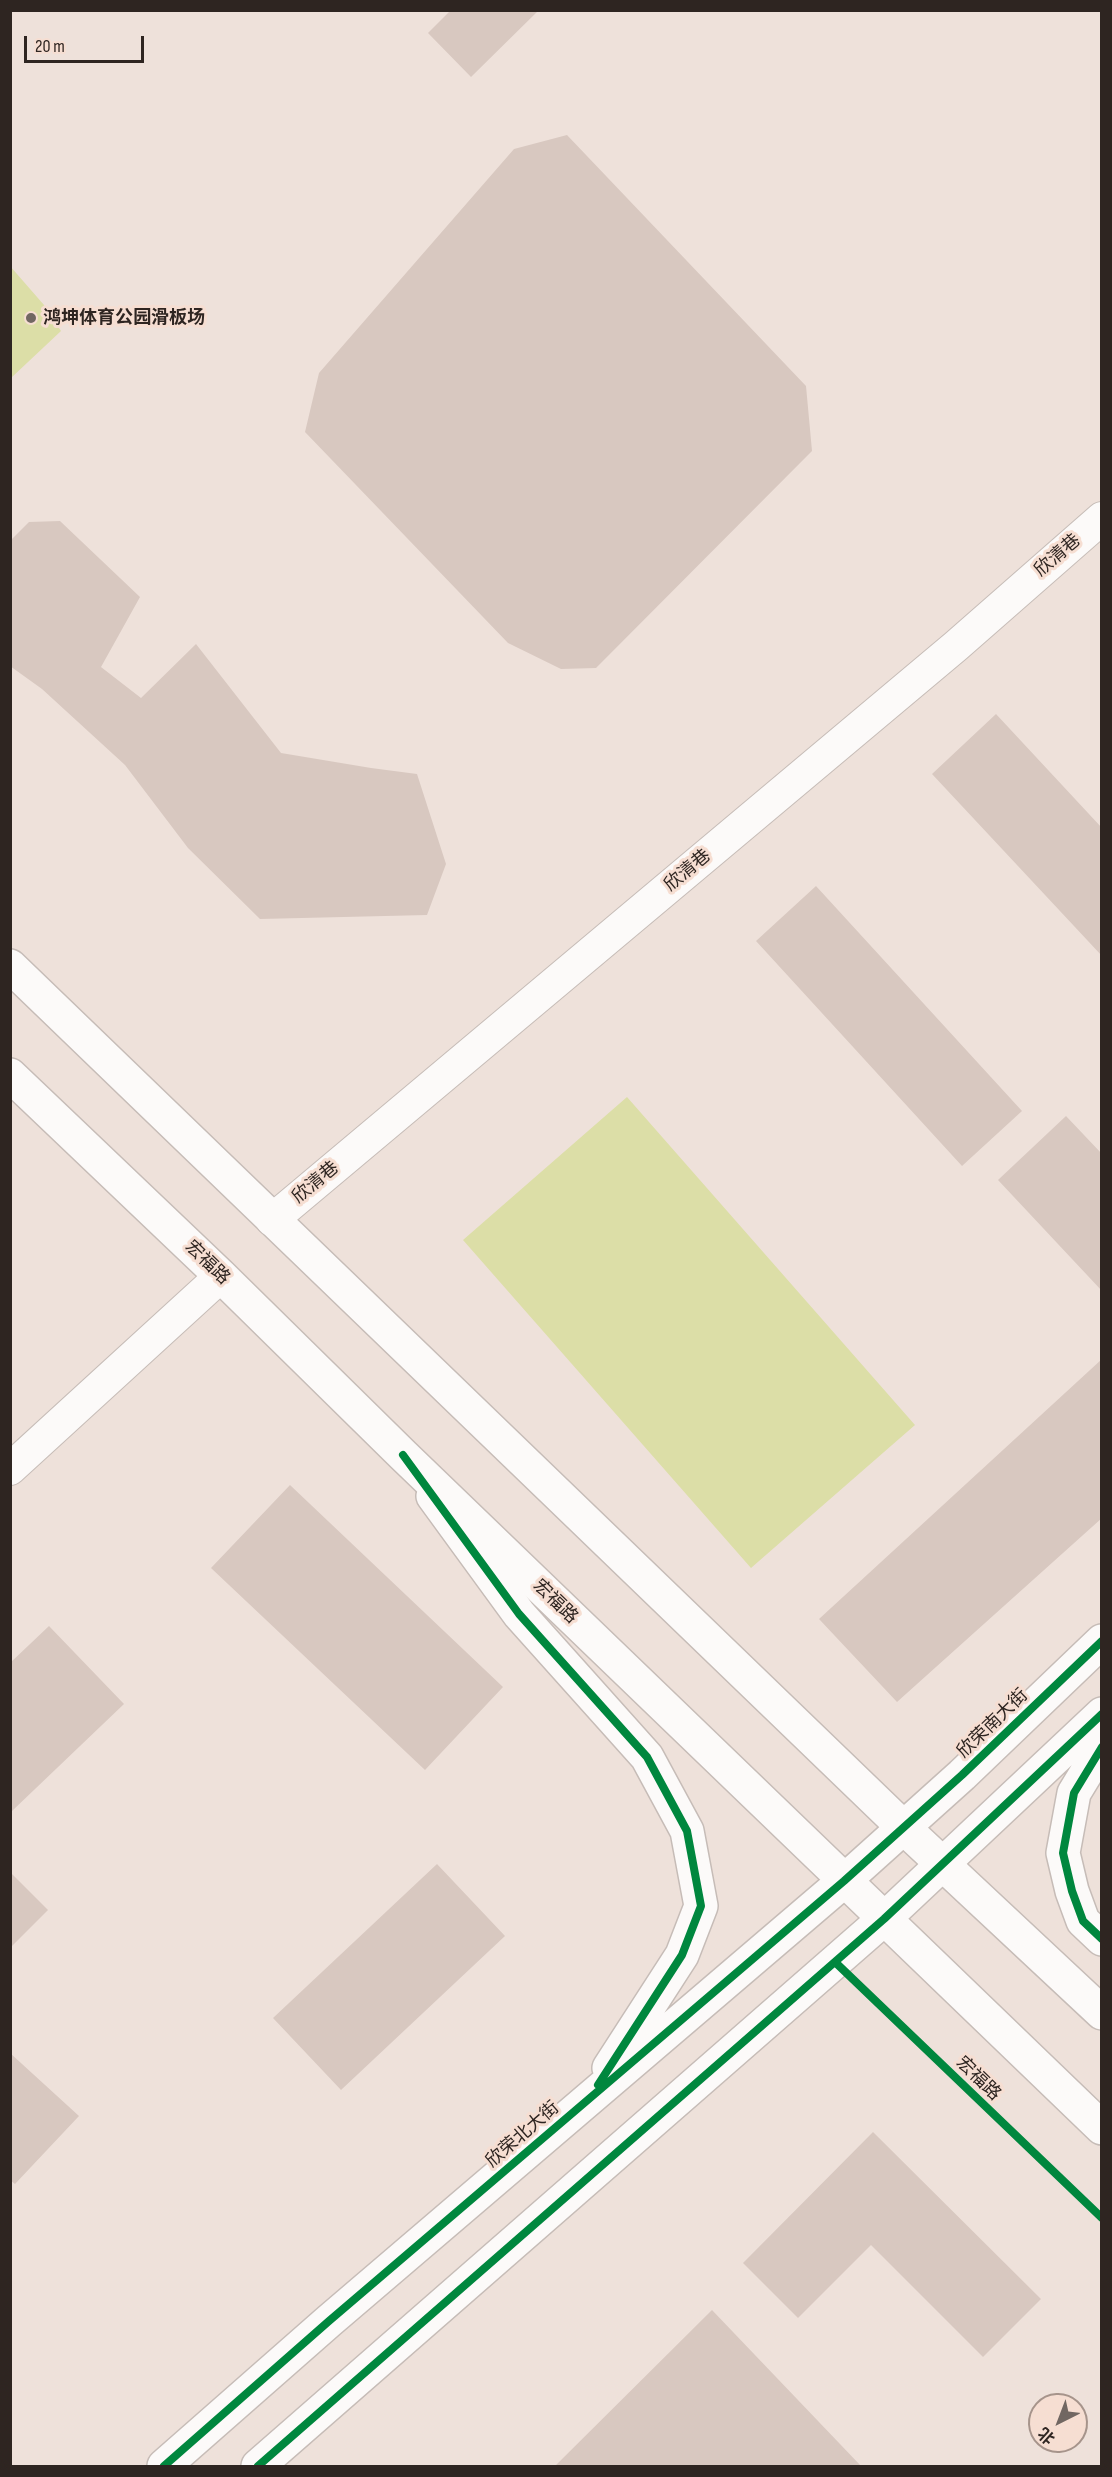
<!DOCTYPE html>
<html>
<head>
<meta charset="utf-8">
<style>
	body { margin:0 }
	#map { position:relative; width:1112px; height:2477px; overflow:hidden; background:#eee1da; font-family:"Sofia Sans Condensed","Noto Sans SC",sans-serif }
	canvas { display:block }
	.frame { position:absolute; inset:0; border:12px solid #2e2521; pointer-events:none }
	.north { position:absolute; left:1028px; top:2393px; width:60px; height:60px; box-sizing:border-box; background:#f6ded2; border:2px solid #a6948b; border-radius:50%; rotate:222deg; font-size:16px; font-weight:700; line-height:24px; text-align:center; color:#2e2521 }
	.north::after { content:''; display:block; margin:auto; width:21px; height:27px; background:#716762; clip-path:polygon(50% 0,100% 100%,50% 72%,0 100%) }
	.scale { position:absolute; left:24px; top:36px; width:120px; height:27px; box-sizing:border-box; border:3px solid #2e2521; border-top:0; padding-left:8px; font-size:18px; line-height:21px; white-space:nowrap; color:#2e2521; -webkit-text-stroke:4px #f6ded2; paint-order:stroke }
</style>
</head>
<body>
<div id="map">
<canvas width="1112" height="2477"></canvas>
<div class="frame"></div>
<div class="north">北</div>
<div class="scale">20 m</div>
</div>
<script>
const ctx = document.querySelector('canvas').getContext('2d');
ctx.lineJoin = 'round';
function fill(path, color) {
  ctx.fillStyle = color;
  ctx.fill(path, 'evenodd');
}
function shape(rows) {
  const path = new Path2D();
  for (const r of rows) {
    path.moveTo(r[0], r[1]);
    for (let i = 2; i < r.length; i += 2) path.lineTo(r[i], r[i + 1]);
  }
  return path;
}
function stroke(path, color, width, dash) {
  ctx.strokeStyle = color;
  ctx.lineWidth = width;
  ctx.lineCap = dash ? 'butt' : 'round';
  ctx.setLineDash(dash || []);
  ctx.stroke(path);
}
function drawText(font, color, halo, rows, align = 'center') {
  ctx.font = font + ' "Sofia Sans Condensed","Noto Sans SC",sans-serif';
  ctx.lineWidth = 6;
  ctx.setLineDash([]);
  ctx.textBaseline = 'middle';
  ctx.strokeStyle = halo;
  ctx.fillStyle = color;
  for (const [text, x, y, turn = 0] of rows) {
    ctx.save();
    ctx.translate(x, y);
    ctx.rotate((+turn || 0) * Math.PI / 180);
    ctx.textAlign = isNaN(turn) ? turn : align;
    if (halo) ctx.strokeText(text, 0, 0);
    ctx.fillText(text, 0, 0);
    ctx.restore();
  }
}
fill(shape([
	[10,266,44,305,61,331,11,378],
	[627,1097,915,1425,751,1568,463,1240]
]), '#dcdea7');
fill(shape([
	[451,10,539,10,471,77,428,33],
	[567,135,806,386,812,451,596,668,561,669,508,643,305,432,319,373,514,149],
	[60,521,140,597,101,667,141,698,196,644,281,753,371,768,417,774,446,864,427,915,260,919,188,848,125,765,42,689,10,666,10,541,29,522],
	[996,714,1102,828,1102,956,932,774],
	[816,886,1022,1111,962,1166,756,941],
	[1066,1116,1102,1154,1102,1291,998,1180],
	[1102,1359,1102,1518,897,1702,819,1619],
	[290,1485,503,1687,425,1770,211,1568],
	[49,1626,124,1704,12,1811,10,1810,10,1663],
	[437,1864,505,1936,341,2090,273,2018],
	[10,1872,48,1910,10,1948],
	[10,2053,79,2116,15,2184,10,2180],
	[873,2132,1041,2299,983,2357,871,2245,798,2318,743,2263],
	[712,2310,861,2466,555,2466]
]), '#d8c8c0');
const minor = shape([
	[272,1220,956,646,1102,518],
	[10,1469,221,1276]
]);
const tertiary = shape([
	[433,1496,519,1614,647,1757,687,1831,701,1906,682,1955,609,2068],
	[1102,1747,1074,1793,1063,1853,1072,1891,1083,1921,1102,1939],
	[164,2466,329,2321,844,1881,962,1775,1102,1641],
	[258,2466,884,1919,1102,1714]
]);
const primary = shape([
	[10,966,903,1827,1102,2013],
	[10,1075,221,1276,403,1455,1102,2128]
]);
stroke(minor, '#c6bcb7', 34);
stroke(tertiary, '#c6bcb7', 36);
stroke(primary, '#c6bcb7', 36);
stroke(minor, '#fcfaf9', 32);
stroke(tertiary, '#fcfaf9', 33);
stroke(primary, '#fcfaf9', 33);
stroke(shape([
	[403,1455,519,1614,647,1757,687,1831,701,1906,682,1955,598,2085],
	[1102,1747,1074,1793,1063,1853,1072,1891,1083,1921,1102,1939],
	[835,1962,1102,2218],
	[164,2466,329,2321,844,1881,962,1775,1102,1641],
	[258,2466,884,1919,1102,1714]
]), '#00873e', 8);
for (const [x, y, r, color] of [
	[31,318,6,"#716762"]
]) {
  const dot = new Path2D();
  dot.arc(x, y, r, 0, 2 * Math.PI);
  ctx.fillStyle = color;
  ctx.fill(dot);
  stroke(dot, '#f6ded2', 2);
}
drawText('bold 18px', '#2e2521', '#f6ded2', [
	["鸿坤体育公园滑板场",43,318]
], 'left');
drawText('18px', '#2e2521', '#f6ded2', [
	["欣清巷",1058,556,-41],
	["欣清巷",688,871,-40],
	["欣清巷",316,1183,-40],
	["宏福路",207,1263,44],
	["宏福路",555,1602,44],
	["欣荣南大街",993,1724,-44],
	["宏福路",978,2079,44],
	["欣荣北大街",523,2135,-41]
]);
</script>
</body>
</html>
